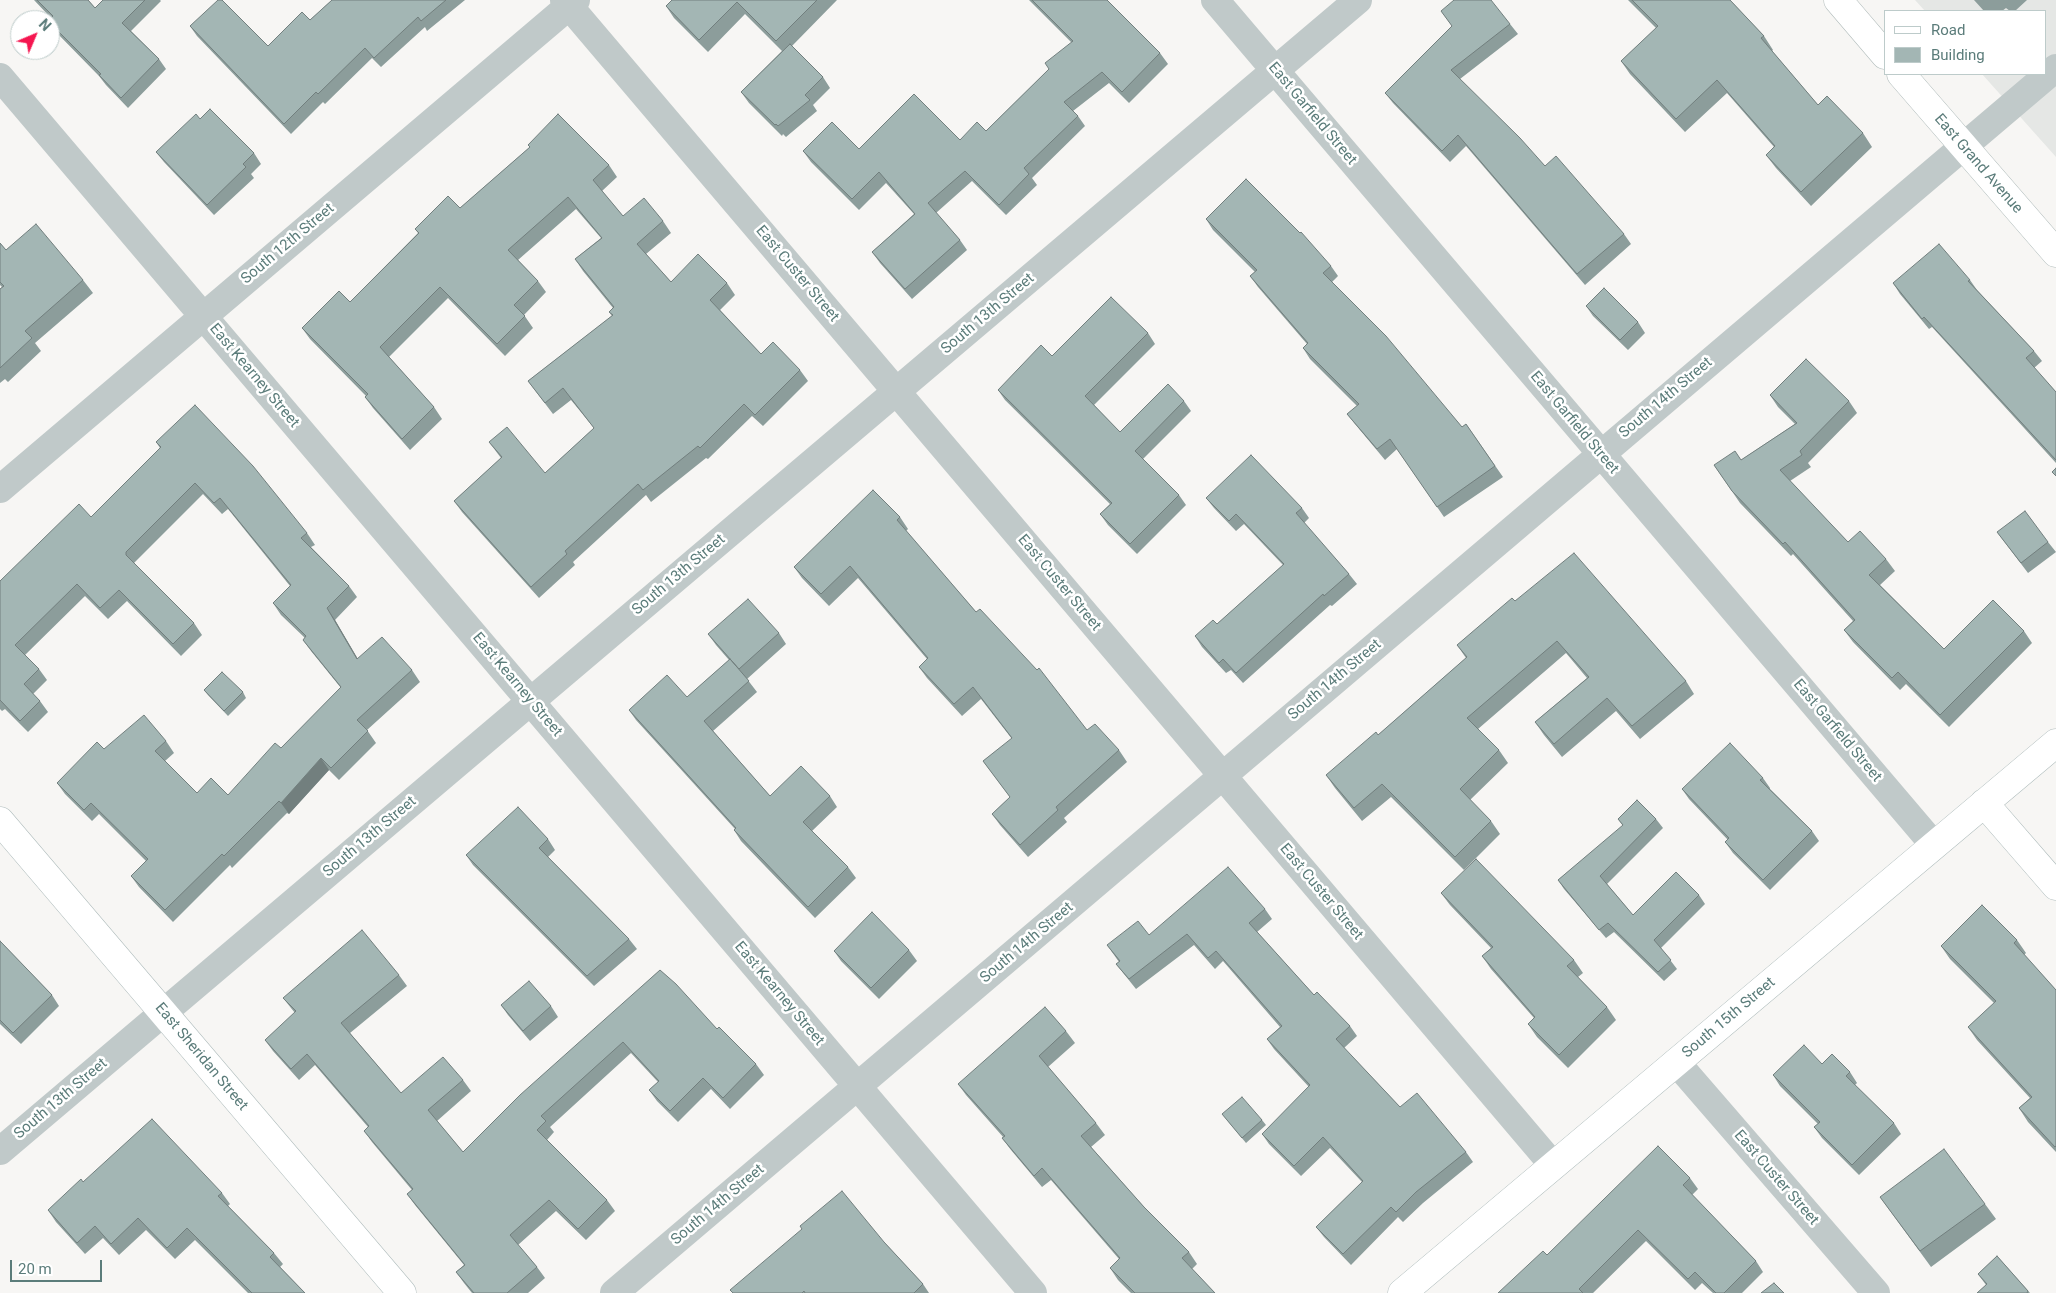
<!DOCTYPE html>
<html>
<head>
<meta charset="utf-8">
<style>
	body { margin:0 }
	#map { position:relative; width:2056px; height:1293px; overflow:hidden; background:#f7f6f4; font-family:Roboto,sans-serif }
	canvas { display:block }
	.legend { position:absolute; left:1884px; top:10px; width:162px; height:65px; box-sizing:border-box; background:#fff; border:1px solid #bdcbca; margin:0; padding:6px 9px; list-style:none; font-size:15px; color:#5b7c7a }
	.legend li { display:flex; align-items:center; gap:10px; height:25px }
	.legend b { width:25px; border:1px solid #bdcbca }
	.north { position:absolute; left:10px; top:10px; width:50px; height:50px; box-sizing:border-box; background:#fff; border:1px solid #bdcbca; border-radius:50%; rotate:45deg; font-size:14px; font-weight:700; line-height:20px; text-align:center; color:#5b7c7a }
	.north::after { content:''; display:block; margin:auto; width:18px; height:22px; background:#f51650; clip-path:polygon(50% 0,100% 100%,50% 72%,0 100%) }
	.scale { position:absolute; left:10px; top:1260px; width:92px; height:22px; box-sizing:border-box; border:2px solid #5b7c7a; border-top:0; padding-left:6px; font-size:15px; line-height:18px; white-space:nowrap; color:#5b7c7a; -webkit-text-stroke:4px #fff; paint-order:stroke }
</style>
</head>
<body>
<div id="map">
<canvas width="2056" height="1293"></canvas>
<ul class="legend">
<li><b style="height:6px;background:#fff"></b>Road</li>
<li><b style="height:14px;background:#a3b6b4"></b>Building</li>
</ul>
<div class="north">N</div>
<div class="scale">20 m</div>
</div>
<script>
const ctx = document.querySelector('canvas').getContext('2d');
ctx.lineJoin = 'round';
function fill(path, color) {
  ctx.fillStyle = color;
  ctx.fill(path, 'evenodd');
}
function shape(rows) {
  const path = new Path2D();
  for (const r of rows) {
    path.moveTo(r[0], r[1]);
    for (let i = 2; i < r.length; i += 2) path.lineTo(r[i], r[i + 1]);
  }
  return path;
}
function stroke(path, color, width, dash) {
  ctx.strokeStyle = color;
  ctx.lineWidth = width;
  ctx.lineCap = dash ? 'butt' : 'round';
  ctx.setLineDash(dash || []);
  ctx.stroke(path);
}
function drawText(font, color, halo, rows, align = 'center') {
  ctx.font = font + ' Roboto,sans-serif';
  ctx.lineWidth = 5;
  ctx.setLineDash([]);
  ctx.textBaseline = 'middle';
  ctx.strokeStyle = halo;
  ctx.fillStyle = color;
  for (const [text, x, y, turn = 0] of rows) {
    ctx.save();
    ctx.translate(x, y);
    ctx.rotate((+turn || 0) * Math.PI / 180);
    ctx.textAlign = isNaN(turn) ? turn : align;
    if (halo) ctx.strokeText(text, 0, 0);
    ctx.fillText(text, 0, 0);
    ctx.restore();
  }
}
fill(shape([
	[1915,0,2056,0,2056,157,1982,74,2045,74,2045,11,1925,11]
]), '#e5e7e5');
const secondary = shape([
	[1984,803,2056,886],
	[0,821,402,1293],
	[1402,1293,2056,743]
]);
const primary = shape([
	[1838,0,1885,55],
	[1901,74,2056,253]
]);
stroke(secondary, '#afbcbc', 29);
stroke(primary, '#b1bcbb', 29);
stroke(shape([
	[564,0,1553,1165],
	[1215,0,1934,845],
	[0,77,1033,1293],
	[0,489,576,0],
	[1676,1062,1876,1293],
	[0,1151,1358,0],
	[614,1293,2056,68]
]), '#c0c9c9', 28);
stroke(secondary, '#fff', 28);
stroke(primary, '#fff', 28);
fill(shape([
	[34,0,88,0,95,8,103,0,160,0,161,1,131,31,159,59,166,69,128,108,106,85,99,76,55,31,50,24,50,20,51,18],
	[332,0,465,0,427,31,425,27,381,67,372,58,325,104,323,102,291,134,197,36,190,26,268,46,310,20],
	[672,0,837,0,792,46,823,77,830,88,813,105,817,111,786,137,783,134,782,136,749,103,741,92,782,51,745,14,708,52,674,18,666,6],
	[1029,0,1107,0,1160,53,1168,64,1129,103,1109,83,1073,111,1078,116,1085,126,1032,178,1037,185,1006,215,972,181,936,213,960,240,967,250,912,299,880,263,872,252,914,214,886,183,859,210,811,162,803,151,859,149,960,140,986,131,1049,69,1072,43],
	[1628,0,1730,0,1764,36,1773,50,1772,51,1818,105,1863,133,1872,147,1811,206,1776,168,1766,155,1774,147,1727,93,1685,132,1630,74,1621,61,1656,28],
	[1974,0,2027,0,2015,11,2010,11,2006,8,2002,11,1984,11],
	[1441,11,1510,24,1518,34,1460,79,1545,166,1624,234,1631,244,1585,285,1466,146,1450,162,1393,103,1385,93,1452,26],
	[200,119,254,153,261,164,251,174,254,178,214,215,164,162,156,152],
	[528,145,609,165,617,177,602,191,623,216,663,221,671,233,646,254,671,282,727,283,735,295,720,310,761,354,800,370,808,381,763,426,752,416,708,459,706,458,651,502,646,495,573,562,575,565,539,598,462,512,454,501,501,458,489,442,545,473,594,428,571,400,553,414,528,381,612,316,609,312,613,308,583,271,575,259,601,238,576,209,518,260,538,281,546,292,524,315,533,328,505,356,448,298,389,357,434,407,442,419,410,450,373,408,365,397,366,396,310,339,302,328,350,302,418,233,415,229,460,208,530,147],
	[1206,219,1331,266,1338,276,1332,282,1462,427,1466,424,1503,477,1444,517,1397,449,1385,460,1355,424,1347,414,1357,406,1310,359,1303,348,1307,344,1258,287,1250,276,1255,272,1213,230],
	[0,243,6,250,83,280,93,293,35,343,41,351,8,382,5,379,0,383,0,289,2,287,0,285],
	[1970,280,1977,290,2034,351,2042,361,2034,368,2056,392,2056,463,1932,327,1929,329,1900,294,1893,283],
	[1586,306,1638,322,1645,333,1628,350,1593,316],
	[1148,333,1155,344,1094,405,1120,432,1184,401,1191,411,1143,459,1179,495,1186,505,1137,554,1108,525,1100,514,1110,504,1005,400,998,390,1052,356],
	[1770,395,1849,401,1857,413,1808,463,1811,467,1790,481,1848,542,1886,559,1895,571,1880,585,1944,649,2024,631,2032,643,1949,727,1906,684,1900,690,1853,642,1844,630,1853,621,1793,554,1791,556,1740,503,1714,465,1741,460,1795,424,1778,407],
	[156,442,307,533,315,545,311,547,349,586,357,597,335,620,357,658,412,670,420,682,367,730,376,743,339,780,329,770,289,814,287,813,232,868,230,865,173,922,139,887,131,876,146,861,99,814,92,821,65,794,57,783,104,749,166,741,174,753,165,761,197,793,228,795,281,748,341,688,311,651,303,640,305,638,281,615,273,603,290,586,228,509,222,514,203,494,134,563,194,623,202,635,181,656,127,601,108,619,85,596,25,655,39,669,47,680,33,694,40,701,48,712,28,732,5,709,2,711,0,709,0,581,91,517,160,448],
	[1206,498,1302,508,1309,518,1304,523,1349,574,1357,584,1332,606,1330,605,1243,683,1231,670,1226,673,1202,647,1195,636,1217,624,1283,565,1244,524,1236,531,1214,508],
	[900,517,908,529,906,531,976,612,1087,730,1119,750,1127,762,1064,818,1067,822,1028,857,1000,825,992,814,1010,797,983,761,1012,739,981,699,962,716,927,678,919,667,927,659,858,578,829,606,802,578,794,567],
	[1997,532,2048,542,2056,552,2028,573],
	[1515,601,1686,681,1694,694,1640,739,1616,711,1562,757,1544,735,1535,722,1587,678,1566,653,1478,729,1499,750,1508,763,1470,800,1491,821,1500,834,1464,870,1391,797,1362,821,1335,788,1326,775,1378,735,1466,658,1457,645],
	[779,633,786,644,747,679,757,692,713,731,770,796,830,796,837,807,812,831,848,867,856,878,815,918,741,841,734,830,735,829,636,720,629,710,687,697,729,660,716,645,708,634],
	[204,690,243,692,246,698,228,716,208,695],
	[1763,778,1770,788,1770,789,1812,831,1819,841,1770,890,1733,853,1725,842,1728,840,1689,799,1682,789],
	[1618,819,1656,819,1663,828,1607,884,1633,915,1699,895,1705,904,1661,948,1677,969,1664,981,1614,932,1606,938,1564,889,1558,880,1623,826],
	[548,839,555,850,548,857,629,939,637,949,594,986,473,865,466,855],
	[1441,893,1574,960,1583,973,1578,977,1607,1007,1616,1020,1568,1068,1537,1037,1528,1024,1534,1018,1491,969,1482,956,1491,948,1450,905],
	[1265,909,1272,919,1257,932,1314,995,1350,1026,1357,1036,1344,1048,1400,1107,1466,1152,1473,1162,1423,1203,1403,1222,1398,1217,1351,1265,1324,1237,1316,1227,1362,1182,1330,1148,1301,1176,1269,1144,1262,1134,1309,1087,1274,1049,1267,1039,1280,1027,1223,961,1215,969,1194,945,1136,989,1116,964,1119,962,1107,945],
	[2017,940,2026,953,2024,955,2056,990,2056,1152,2028,1122,2019,1108,2030,1098,1977,1040,1968,1027,1994,1003,1950,959,1941,946],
	[0,941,52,995,59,1006,21,1044,0,1024],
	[909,950,917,961,879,999,841,961,834,951],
	[660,970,717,1029,756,1064,764,1075,730,1109,711,1089,678,1122,657,1101,649,1090,658,1082,631,1053,550,1127,554,1132,547,1140,607,1200,615,1211,586,1240,556,1211,518,1245,537,1267,545,1278,528,1293,472,1293,464,1283,456,1272,464,1265,415,1205,407,1194,412,1190,372,1142,364,1131,368,1127,315,1065,299,1080,273,1051,265,1040,295,1013,283,998,399,975,407,986,350,1033,401,1093,463,1080,471,1091,437,1121,463,1152],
	[501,1005,551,1006,558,1017,530,1041,508,1015],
	[1066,1031,1075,1043,1048,1067,1096,1123,1105,1135,1091,1147,1144,1207,1189,1252,1197,1264,1192,1269,1215,1293,1131,1293,1118,1280,1110,1268,1119,1259,1051,1180,1042,1187,1011,1150,1002,1138,1004,1138,966,1095,958,1084],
	[1822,1064,1850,1072,1857,1083,1855,1085,1894,1123,1901,1134,1859,1175,1822,1138,1814,1127,1818,1124,1780,1086,1773,1075],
	[1222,1114,1262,1120,1266,1125,1246,1143],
	[1690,1178,1698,1189,1692,1195,1756,1261,1763,1272,1742,1293,1713,1293,1702,1283,1695,1290,1646,1241,1593,1293,1498,1293,1547,1255],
	[83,1182,222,1193,230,1204,228,1206,274,1253,283,1264,280,1267,305,1293,248,1293,195,1240,175,1259,146,1230,119,1255,103,1238,85,1254,56,1222,48,1210],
	[1880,1197,1985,1204,1996,1219,1931,1267],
	[884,1242,923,1284,929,1293,732,1293],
	[1997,1256,2030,1293,1977,1293,1986,1285,1978,1274]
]), '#8c9d9b');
fill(shape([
	[327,608,335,620,365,671,357,659],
	[321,758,329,770,289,814,281,803]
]), '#727f7e');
const building = shape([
	[37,0,88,0,95,8,103,0,145,0,122,23,159,59,121,98,99,75,101,74,50,23,50,20,49,20,53,16,37,0],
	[218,0,222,0,268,46,302,12,310,20,332,0,446,0,421,21,418,17,374,58,365,48,318,94,316,92,284,124,190,26,218,0],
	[672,0,817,0,776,41,737,2,699,40,666,6,672,0],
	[1032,0,1107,0,1160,53,1122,92,1102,72,1064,102,1078,116,1024,168,1029,174,999,205,965,171,928,203,960,240,905,289,872,252,915,214,879,172,852,199,803,151,832,122,859,149,914,94,960,140,977,122,986,131,1049,69,1045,63,1073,41,1032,0],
	[1454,0,1491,0,1510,24,1451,70,1520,138,1545,166,1556,156,1624,234,1577,274,1458,135,1442,151,1385,93,1452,26,1441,11,1454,0],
	[1632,0,1730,0,1764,36,1761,38,1818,105,1827,96,1863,133,1801,192,1766,155,1775,146,1717,80,1676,119,1621,61,1658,26,1632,0],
	[790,44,823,77,805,95,810,100,778,126,776,124,775,125,741,92,790,44],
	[210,109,254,153,243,164,246,167,207,205,156,152,196,114,200,119,210,109],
	[558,114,609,165,593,180,623,216,644,198,663,221,637,244,671,282,698,254,727,283,710,300,761,354,773,342,800,370,755,415,744,404,700,448,698,446,643,490,638,484,565,551,567,554,531,587,454,501,502,457,489,442,507,427,545,473,594,428,563,388,545,403,528,381,613,315,609,312,614,307,575,259,602,238,568,197,508,250,538,281,514,305,525,316,497,344,440,287,380,347,434,407,402,439,365,397,368,394,302,328,339,291,350,302,419,233,415,229,448,196,460,208,530,147,528,145,558,114],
	[1246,179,1300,233,1301,232,1331,266,1323,273,1386,336,1462,427,1466,424,1495,466,1437,507,1390,439,1377,449,1347,414,1359,404,1303,348,1308,343,1250,276,1257,270,1206,219,1246,179],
	[36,224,83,280,25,331,32,338,0,368,0,289,4,286,0,282,0,243,6,250,36,224],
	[1939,244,1970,280,1968,281,2034,351,2026,358,2056,392,2056,460,1924,317,1922,319,1893,283,1939,244],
	[1604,288,1638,322,1620,340,1586,306,1604,288],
	[1111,297,1148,333,1085,396,1120,432,1168,384,1184,401,1135,451,1179,495,1130,544,1100,514,1112,503,998,390,1041,345,1052,356,1111,297],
	[1806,359,1849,401,1800,451,1802,455,1780,470,1848,542,1860,531,1886,559,1869,575,1944,649,1993,600,2024,631,1940,715,1898,672,1892,678,1844,630,1855,620,1785,542,1783,544,1732,491,1714,465,1735,451,1741,460,1797,423,1770,395,1806,359],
	[195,405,253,466,307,533,301,538,349,586,327,608,357,659,382,637,412,670,357,720,368,731,331,768,321,758,281,803,279,801,224,856,222,854,165,910,131,876,148,859,91,803,84,810,57,783,97,742,104,749,144,715,166,741,155,751,197,793,211,778,228,795,275,743,281,748,341,687,303,640,306,636,273,603,291,585,220,498,214,503,195,483,126,552,126,555,194,623,173,644,119,590,100,608,77,584,15,645,39,669,24,684,40,701,20,721,0,700,0,581,79,504,91,517,161,447,156,442,195,405],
	[1251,455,1302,508,1296,513,1349,574,1324,596,1323,594,1236,673,1223,659,1219,663,1195,636,1213,620,1217,624,1284,564,1236,514,1229,521,1206,498,1251,455],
	[2056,468,2056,476,2052,472,2056,468],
	[873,490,900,517,897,520,976,612,980,609,1037,670,1039,668,1087,730,1095,724,1119,750,1056,807,1058,810,1020,845,992,814,1010,797,983,761,1012,738,973,687,954,704,919,667,928,658,850,566,821,594,794,567,873,490],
	[2025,511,2048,542,2021,563,1997,532,2025,511],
	[1574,553,1686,681,1632,726,1607,698,1554,744,1535,722,1589,677,1557,641,1467,718,1499,750,1460,789,1491,821,1455,857,1382,784,1354,808,1326,775,1376,732,1378,735,1467,657,1457,645,1512,598,1515,601,1574,553],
	[748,599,779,633,739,669,708,634,748,599],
	[730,659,749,681,704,721,770,796,801,766,830,796,803,822,848,867,808,907,734,830,736,828,629,710,667,675,687,697,730,659],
	[222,672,243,692,224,711,204,690,222,672],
	[1730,743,1763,778,1760,780,1812,831,1763,880,1725,842,1729,838,1682,789,1730,743],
	[1637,800,1656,819,1600,876,1633,915,1676,872,1699,895,1654,940,1671,960,1658,972,1608,923,1599,930,1558,880,1623,825,1618,819,1637,800],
	[518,807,548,839,539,848,629,939,587,976,466,855,518,807],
	[1476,859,1574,960,1567,966,1607,1007,1559,1055,1528,1024,1535,1017,1482,956,1493,947,1441,893,1476,859],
	[1228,867,1265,909,1249,923,1314,995,1317,992,1350,1026,1336,1039,1400,1107,1417,1093,1466,1152,1416,1192,1396,1212,1391,1207,1343,1254,1316,1227,1363,1181,1323,1137,1294,1166,1262,1134,1310,1085,1267,1039,1282,1026,1216,951,1208,958,1187,934,1129,979,1116,964,1120,961,1107,945,1138,921,1149,935,1228,867],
	[1982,905,2017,940,2014,943,2056,990,2056,1146,2055,1147,2019,1108,2032,1097,1968,1027,1996,1001,1941,946,1982,905],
	[872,912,909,950,871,988,834,951,872,912],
	[362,930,399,975,341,1023,401,1093,443,1057,463,1080,428,1110,463,1152,520,1095,660,970,676,984,717,1029,719,1027,756,1064,723,1098,703,1078,670,1111,649,1090,659,1081,623,1042,541,1116,546,1121,537,1130,607,1200,578,1229,549,1200,510,1235,537,1267,507,1293,474,1293,456,1272,465,1265,407,1194,413,1189,364,1131,369,1126,307,1054,291,1069,265,1040,296,1011,283,998,362,930],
	[0,941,52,995,13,1033,0,1020,0,941],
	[529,981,551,1006,523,1031,501,1005,529,981],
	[1045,1007,1066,1031,1039,1056,1096,1123,1081,1136,1144,1207,1189,1252,1182,1258,1215,1293,1135,1293,1110,1268,1120,1258,1042,1168,1034,1176,1002,1138,1005,1136,958,1084,1045,1007],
	[1804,1045,1822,1064,1832,1054,1850,1072,1846,1076,1894,1123,1852,1165,1814,1127,1820,1122,1773,1075,1804,1045],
	[1242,1097,1262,1120,1242,1138,1222,1114,1242,1097],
	[152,1119,222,1193,218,1196,274,1253,270,1257,305,1293,252,1293,187,1228,167,1248,138,1218,111,1244,95,1226,77,1243,48,1210,81,1179,83,1182,152,1119],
	[1658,1146,1690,1178,1683,1185,1756,1261,1724,1293,1716,1293,1695,1272,1688,1279,1638,1230,1579,1289,1583,1293,1498,1293,1543,1251,1547,1255,1658,1146],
	[1944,1149,1985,1204,1920,1251,1880,1197,1944,1149],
	[842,1191,884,1242,923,1284,914,1293,805,1293,804,1291,802,1293,733,1293,730,1290,802,1229,800,1226,842,1191],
	[1997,1256,2028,1291,2027,1293,1977,1293,1987,1284,1978,1274,1997,1256],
	[1774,1283,1784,1293,1761,1293,1774,1283]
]);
fill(building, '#a3b6b4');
stroke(building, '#727f7e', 1);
drawText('15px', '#5b7c7a', '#fff', [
	["East Garfield Street",1312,114,50],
	["East Grand Avenue",1978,164,49],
	["South 12th Street",288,244,-40],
	["East Custer Street",797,274,50],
	["South 13th Street",988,314,-40],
	["East Kearney Street",254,376,50],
	["South 14th Street",1666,398,-40],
	["East Garfield Street",1574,423,50],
	["South 13th Street",679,575,-40],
	["East Custer Street",1059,583,50],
	["South 14th Street",1335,680,-40],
	["East Kearney Street",517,685,50],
	["East Garfield Street",1837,731,50],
	["South 13th Street",370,837,-40],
	["East Custer Street",1321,892,50],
	["South 14th Street",1027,943,-40],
	["East Kearney Street",779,994,50],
	["South 15th Street",1729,1018,-40],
	["East Sheridan Street",201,1057,50],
	["South 13th Street",61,1099,-40],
	["East Custer Street",1776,1178,49],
	["South 14th Street",718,1205,-40]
]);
</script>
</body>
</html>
